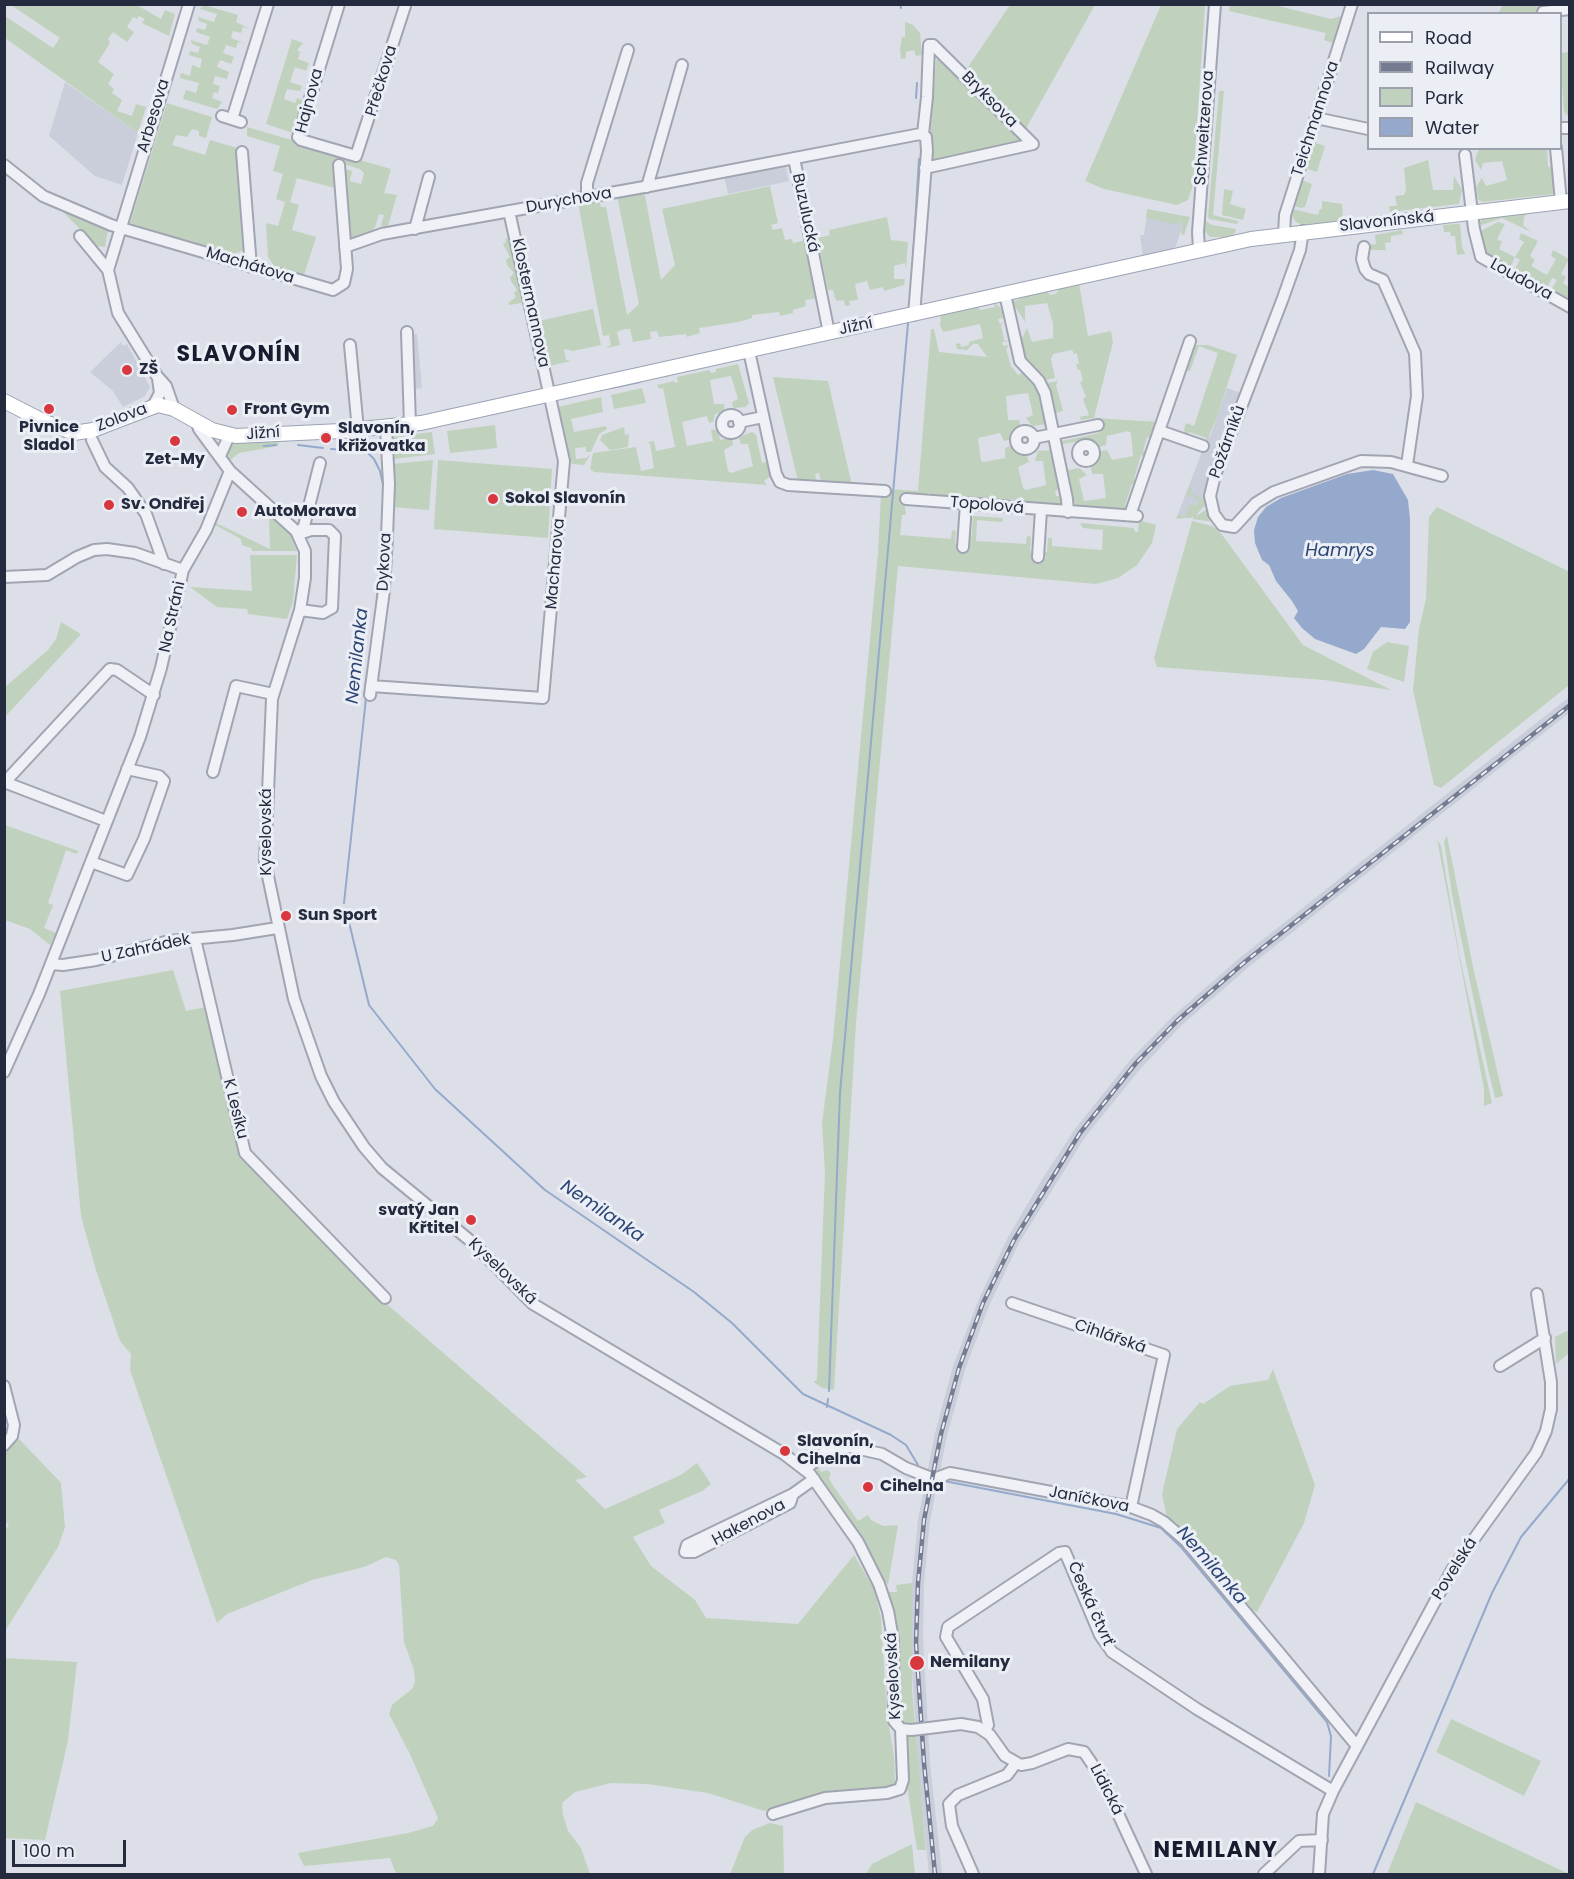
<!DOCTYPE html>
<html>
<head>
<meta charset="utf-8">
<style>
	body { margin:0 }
	#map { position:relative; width:1574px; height:1879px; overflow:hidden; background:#dcdfe7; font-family:Poppins,sans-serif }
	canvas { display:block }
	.frame { position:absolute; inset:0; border:6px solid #252b3f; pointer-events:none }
	.legend { position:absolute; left:1367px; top:12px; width:195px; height:138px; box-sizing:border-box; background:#ebeef5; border:2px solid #9ca0ac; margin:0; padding:8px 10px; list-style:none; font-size:18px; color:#252b3f }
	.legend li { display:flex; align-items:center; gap:12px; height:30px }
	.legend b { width:30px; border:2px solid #9ca0ac }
	.scale { position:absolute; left:12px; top:1840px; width:114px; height:27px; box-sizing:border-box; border:3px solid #252b3f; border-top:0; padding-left:8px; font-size:18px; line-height:21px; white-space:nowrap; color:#252b3f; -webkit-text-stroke:4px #ebeef5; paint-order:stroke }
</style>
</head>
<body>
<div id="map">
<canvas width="1574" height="1879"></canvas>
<div class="frame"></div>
<ul class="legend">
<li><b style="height:8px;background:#fff"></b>Road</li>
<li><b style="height:8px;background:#757c92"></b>Railway</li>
<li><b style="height:16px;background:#c0d2bd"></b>Park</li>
<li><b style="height:16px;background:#94a9cb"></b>Water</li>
</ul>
<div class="scale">100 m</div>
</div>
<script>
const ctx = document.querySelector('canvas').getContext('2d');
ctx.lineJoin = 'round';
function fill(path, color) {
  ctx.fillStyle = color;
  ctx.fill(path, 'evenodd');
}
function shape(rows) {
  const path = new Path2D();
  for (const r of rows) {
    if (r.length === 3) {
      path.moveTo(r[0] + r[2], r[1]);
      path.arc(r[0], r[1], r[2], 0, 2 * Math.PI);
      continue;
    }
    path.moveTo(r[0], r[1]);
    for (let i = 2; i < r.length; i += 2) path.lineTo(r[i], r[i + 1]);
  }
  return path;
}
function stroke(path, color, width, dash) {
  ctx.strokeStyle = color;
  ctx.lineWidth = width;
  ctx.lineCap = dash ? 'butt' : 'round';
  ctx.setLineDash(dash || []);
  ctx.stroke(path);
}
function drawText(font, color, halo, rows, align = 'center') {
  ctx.font = font + ' Poppins,sans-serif';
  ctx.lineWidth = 6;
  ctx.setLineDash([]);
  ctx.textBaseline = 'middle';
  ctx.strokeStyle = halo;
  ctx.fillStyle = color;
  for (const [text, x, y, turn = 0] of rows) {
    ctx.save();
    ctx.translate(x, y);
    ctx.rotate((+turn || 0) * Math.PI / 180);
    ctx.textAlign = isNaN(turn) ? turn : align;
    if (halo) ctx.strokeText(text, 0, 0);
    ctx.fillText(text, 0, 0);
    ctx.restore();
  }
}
fill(shape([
	[65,82,138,133,122,185,95,176,49,136],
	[785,163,789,181,728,194,724,176],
	[1147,214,1184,223,1175,248,1143,257,1140,235,1144,235],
	[417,334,422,388,413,389,408,335],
	[121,342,123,346,127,344,150,387,145,396,123,407,113,391,90,372],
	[1227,388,1241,393,1208,493,1206,505,1191,518,1185,517,1178,514,1208,436,1210,437],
	[1569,697,1569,713,1250,966,1182,1025,1141,1068,1086,1136,1019,1243,989,1306,965,1370,947,1436,930,1521,924,1584,923,1638,930,1763,942,1874,929,1874,918,1764,910,1639,912,1583,918,1519,935,1433,953,1366,978,1301,1008,1237,1043,1178,1075,1129,1131,1059,1173,1016,1242,956]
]), '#caceda');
fill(shape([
	[1270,4,1331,19,1341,16,1333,43,1324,40,1326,33,1229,11,1230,5],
	[11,5,137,5,161,19,165,10,175,14,169,36,142,23,145,19,139,16,137,19,133,17,127,27,134,32,127,42,113,32,108,39,110,43,98,62,114,74,108,84,114,89,112,93,122,100,117,111,132,116,136,104,146,107,138,133,5,38,5,16,53,48,60,38],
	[204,5,238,15,236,22,250,29,243,27,241,33,233,31,231,38,246,44,238,42,236,48,226,45,223,53,234,57,231,64,220,60,217,67,229,72,227,79,215,76,213,84,220,86,218,93,214,92,212,98,222,102,217,109,183,99,186,90,196,93,199,83,180,78,181,73,190,76,192,65,200,68,202,59,189,55,190,51,198,53,200,47,192,44,191,40,207,45,210,37,196,32,197,28,205,30,207,24,199,21,198,17,214,22,217,14,200,9],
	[1010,5,1095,5,1024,132,964,73],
	[1161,5,1205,5,1193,185,1188,200,1177,205,1104,189,1085,181],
	[1503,5,1539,5,1539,13,1498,14],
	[905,22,913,25,920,33,922,55,916,56,914,50,906,52,906,58,901,59,900,49,902,37,905,37],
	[292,39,303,43,297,50,300,52,298,59,309,63,306,71,295,67,290,82,302,86,300,91,287,89,284,99,295,103,297,98,303,100,293,133,266,124],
	[1569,52,1570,116,1568,116,1564,112,1560,53],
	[940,58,1026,144,928,166,936,60],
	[1219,91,1224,91,1213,215,1238,221,1237,224,1209,219,1208,216],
	[167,103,212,117,206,138,199,136,199,131,192,129,187,137,176,135,172,145,205,155,210,140,237,148,245,250,230,255,130,223],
	[247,127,391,169,384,193,397,195,387,229,381,225,384,215,379,214,375,227,368,234,350,241,345,169,352,171,350,181,361,184,364,173,360,169,333,161,335,188,297,178,290,202,299,205,292,230,316,237,303,278,277,270,268,257,266,223,278,226,285,202,276,199,283,174,273,171,280,146,247,136],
	[1313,142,1325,146,1317,172,1305,168],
	[1479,149,1547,149,1548,167,1553,166,1554,194,1482,202,1478,199,1476,187,1482,178,1486,186,1507,180,1502,161,1483,163,1481,170,1475,160],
	[1428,160,1433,190,1453,190,1454,176,1462,190,1459,204,1390,212,1389,206,1397,206,1395,196,1404,195,1406,190,1404,168],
	[1301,180,1312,184,1305,207,1301,208,1293,206],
	[770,186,778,223,771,225,773,230,782,228,785,240,792,239,793,243,806,240,818,298,805,300,806,306,793,310,793,313,780,316,779,312,752,315,752,318,739,322,699,328,700,333,687,337,686,334,659,337,657,331,650,332,651,339,633,342,630,329,625,329,617,332,620,345,606,348,611,345,609,335,603,336,578,203,604,199,599,201,601,207,606,207,627,315,639,304,617,196,644,191,661,280,675,265,662,209],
	[1224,189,1233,191,1230,204,1246,209,1243,220,1222,215],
	[1322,201,1342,204,1343,221,1303,225,1296,222,1291,215,1292,209,1318,215,1320,209,1322,209],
	[58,207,108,230,105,247,97,246],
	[1147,209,1190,217,1184,235,1181,234,1183,223,1179,222,1178,225,1146,218],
	[1528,213,1524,217,1523,225,1531,232,1502,218,1482,225,1478,224,1485,216],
	[887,217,891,240,908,242,906,269,905,263,894,266,894,279,905,279,904,285,884,291,883,287,870,290,867,281,855,284,858,300,849,301,850,305,845,306,844,300,837,301,835,298,833,290,828,290,817,238,830,235,829,230],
	[1204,220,1212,225,1236,229,1235,233,1230,237,1210,237,1205,232],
	[1498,222,1505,224,1497,239,1502,242,1499,249,1515,257,1524,242,1519,239,1521,233,1538,241,1530,256,1535,260,1531,266,1547,275,1556,259,1551,256,1553,250,1569,259,1561,274,1566,277,1563,283,1569,287,1569,300,1551,290,1557,280,1552,278,1547,288,1514,270,1520,260,1515,257,1510,268,1487,256,1483,251,1481,231],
	[1456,224,1460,224,1462,246,1465,254,1457,255,1455,236,1451,236,1450,232,1444,232,1443,225],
	[1402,230,1403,234,1391,236,1391,242,1385,243,1386,250,1372,250,1367,245,1376,244,1375,235],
	[511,238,526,302,510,305,508,303,516,297,514,293,517,290,511,281,510,277,514,273,507,265,506,260,510,257,503,244,506,242,505,239],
	[1079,283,1088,336,1111,331,1113,342,1094,418,1159,422,1154,438,1147,437,1143,451,1149,453,1147,457,1141,455,1134,479,1139,481,1138,485,1132,484,1125,505,1130,508,1128,512,1075,505,1068,470,1079,468,1087,475,1079,479,1084,501,1106,498,1103,474,1092,474,1090,464,1096,460,1098,452,1107,450,1112,460,1133,456,1131,433,1128,431,1107,436,1106,445,1099,447,1097,443,1087,440,1062,444,1062,441,1099,433,1093,418,1081,420,1080,417,1089,415,1083,399,1086,397,1080,382,1083,381,1080,370,1078,370,1076,364,1079,364,1077,353,1074,354,1072,350,1053,354,1051,359,1055,378,1046,380,1025,359,1021,340,1027,328,1032,342,1053,338,1053,323,1047,303,1025,306,1025,322,1012,302,1024,297,1024,294,1047,291,1050,295,1056,294,1060,288],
	[994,303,1001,308,1003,318,998,319,1000,324,1004,321,1001,325,1004,340,1008,341,1002,342,1003,346,1009,345,1006,349,1011,366,1018,375,1023,372,1034,383,1040,393,1047,424,1032,426,1026,418,1033,415,1028,393,1006,396,1008,420,1019,420,1021,429,1013,433,1013,439,1004,441,1000,433,978,438,981,461,984,462,1005,458,1005,448,1014,445,1018,451,1026,453,1029,462,1018,467,1023,488,1026,490,1046,485,1043,461,1035,461,1038,451,1053,450,1060,487,1055,492,1056,496,1063,496,1063,504,1060,507,1014,503,1013,499,1008,499,1007,503,931,498,931,493,928,493,927,497,904,500,906,515,902,515,900,535,951,539,952,530,956,531,955,543,959,544,969,515,971,516,971,545,973,516,1003,518,1002,522,977,520,976,541,1026,544,1027,536,1031,537,1030,551,1036,551,1035,558,1045,559,1046,556,1042,555,1043,552,1047,552,1048,538,1052,538,1052,546,1102,550,1103,530,1083,528,1080,523,1134,528,1134,531,1138,532,1139,520,1156,525,1152,543,1137,565,1118,578,1096,584,898,566,856,1023,834,1390,822,1388,814,1382,817,1379,825,1172,822,1123,833,1039,878,553,881,494,886,489,918,491,931,329,934,329,939,352,987,357,978,344,973,344,967,350,957,349,956,344,960,343,961,347,969,345,969,342,983,338,980,324,943,332,940,325,941,314,978,305,980,310,995,307],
	[593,309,601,345,573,351,564,349,566,360,571,361,549,366,539,321],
	[1194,345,1208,345,1237,355,1217,417,1206,443,1206,438,1189,432,1187,436,1184,430,1186,423,1194,426,1218,353,1199,346,1190,371,1186,370],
	[738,364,749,403,746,407,733,408,732,402,738,399,731,376,710,380,714,404,724,404,725,412,715,414,713,422,709,423,707,416,682,422,687,446,713,441,711,430,718,429,720,440,732,437,733,445,724,450,728,471,731,473,753,466,748,444,741,444,739,437,752,432,756,435,762,463,770,461,771,476,764,481,767,485,594,472,590,469,593,453,636,447,641,471,654,468,650,444,648,442,654,441,656,451,675,447,663,388,659,389,657,385,674,381,675,383,678,382,677,377,709,370,711,373,716,372,716,369],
	[773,377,828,381,852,485,821,482,819,473,815,474,817,483,798,481],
	[1058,381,1056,385,1063,411,1055,413,1047,383],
	[642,388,646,403,614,409,611,395],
	[601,397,603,412,571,419,574,432,606,426,607,429,599,434,591,452,586,452,586,447,575,448,576,459,586,458,590,455,584,465,572,464,565,444,558,407],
	[495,425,497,448,450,453,447,431],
	[624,427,625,435,629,434,628,447,610,450,600,440,602,435],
	[432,432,435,454,394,459,391,437],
	[279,437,278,446,239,453,229,461,228,452,235,442,274,441],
	[433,460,429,510,393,507,392,464],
	[438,460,552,469,548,538,434,529],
	[1189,487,1192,488,1191,493,1207,501,1196,516,1206,510,1215,522,1192,519,1194,517,1176,519,1178,514,1185,517,1190,504,1197,506,1199,499,1186,494],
	[242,489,288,529,297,551,252,551,251,548,242,545,241,539,215,525,222,504,224,505,216,523,270,549,269,515],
	[1437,507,1570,572,1569,685,1441,788,1434,785,1413,690,1419,629,1426,599,1429,517],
	[1192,521,1212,526,1220,532,1303,645,1391,690,1324,680,1157,667,1154,658],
	[250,555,297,555,293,602,287,619,248,614,247,609,217,607,190,587,252,591],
	[61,622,81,634,5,717,5,687,48,650,56,639],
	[1387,642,1409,646,1404,682,1367,669,1373,652],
	[5,825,78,851,77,854,66,850,48,903,53,905,44,928,56,933,50,945,30,929,5,920],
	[1447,836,1473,967,1503,1096,1495,1098,1488,1069,1452,894,1444,841],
	[1437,839,1441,846,1459,953,1492,1103,1484,1106,1484,1089],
	[173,970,186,1011,206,1007,242,1155,374,1293,587,1477,575,1480,605,1509,681,1475,697,1463,711,1484,702,1491,659,1510,665,1523,633,1537,651,1566,695,1600,706,1618,798,1624,854,1555,874,1589,881,1618,887,1715,894,1756,895,1786,831,1792,764,1811,708,1793,647,1784,611,1783,575,1792,562,1803,563,1815,568,1831,581,1848,590,1874,396,1874,390,1858,304,1866,298,1853,408,1833,433,1826,438,1818,409,1752,389,1714,392,1705,412,1689,415,1682,414,1670,404,1642,399,1565,396,1560,386,1557,364,1567,312,1580,227,1614,217,1623,130,1370,131,1354,120,1341,96,1270,81,1216,60,991],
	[1569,1330,1569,1353,1556,1364,1555,1337],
	[1273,1369,1315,1485,1304,1523,1257,1612,1243,1605,1167,1518,1162,1494,1177,1429,1200,1402,1203,1404,1230,1386,1268,1380],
	[19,1439,61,1483,65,1527,58,1547,5,1631,4,1532,9,1525,5,1521,5,1453],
	[817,1465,821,1472,827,1470,831,1473,829,1478,832,1484,858,1521,868,1515,871,1520,883,1526,898,1525,888,1585,814,1472],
	[912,1583,912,1690,926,1850,917,1850,906,1779,905,1735,912,1734,911,1724,903,1724,899,1717,887,1596,887,1592,897,1592,896,1585],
	[4,1658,77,1662,68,1741,45,1840,5,1838],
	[1451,1719,1541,1761,1524,1796,1436,1752],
	[1416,1802,1569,1874,1387,1874],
	[770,1823,783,1826,784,1874,730,1874,745,1837,752,1830],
	[912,1844,915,1874,866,1874,872,1864]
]), '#c0d2bd');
fill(shape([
	[1373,470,1393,474,1408,500,1410,519,1410,622,1405,629,1381,627,1364,649,1356,654,1315,639,1302,628,1294,618,1298,611,1292,601,1276,581,1269,565,1262,560,1255,543,1254,530,1258,517,1266,507,1281,498,1347,474]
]), '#94a9cb');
stroke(shape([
	[900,4,901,8],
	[916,98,917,83],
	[912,276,919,159],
	[665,376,669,375],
	[611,388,640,382],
	[298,445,323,448],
	[264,446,276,445],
	[331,449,366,451,374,459,380,471,384,489],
	[377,600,380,563],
	[344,903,366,698],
	[347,914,369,1005,435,1089,545,1190,694,1292,732,1323,803,1394,891,1435,906,1445,918,1465],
	[829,1391,840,1093,908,323],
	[827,1407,828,1399],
	[944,1481,1116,1514,1161,1528,1181,1547,1327,1722,1331,1736,1329,1776],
	[1373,1874,1492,1593,1521,1537,1570,1478]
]), '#94a9cb', 2);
const minor = shape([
	[339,4,298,137,301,140,356,156,405,6],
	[1543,12,1570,9],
	[222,116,241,122],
	[1316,118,1368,129],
	[232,119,268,4],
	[1560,128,1570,128],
	[923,134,927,97,929,45,933,45,1033,144,925,168],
	[1556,148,1561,202],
	[242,152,251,267],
	[1465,155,1474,229,1481,257,1570,307],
	[794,158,829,333],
	[4,165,43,196,111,225,333,290,344,283,347,269,339,165],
	[647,187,682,65],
	[587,198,587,183,628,50],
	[415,229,429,177],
	[1303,231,1300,250,1283,298,1215,475,1210,496,1214,514,1222,525,1234,527,1256,503,1274,492,1361,461,1391,462,1442,476],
	[1284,234,1285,215,1352,4],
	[80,236,108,270],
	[345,247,382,234,644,187,920,134,926,137,927,151,914,315],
	[1364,247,1362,259,1365,269,1369,274,1383,280,1415,353,1417,396,1407,465],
	[1199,250,1198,232,1215,4],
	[1005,294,1020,361,1039,381,1045,393,1067,499,1068,512],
	[407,332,410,425],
	[350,345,358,430],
	[749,351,776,474,780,482,788,485,885,491],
	[153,406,160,393,158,378],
	[174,409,166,386,157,376,118,313,108,270,189,4],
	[731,424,9],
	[739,422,763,417],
	[197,423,199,429,230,471,296,531,305,551,305,578,300,610,272,699,265,862,294,999,321,1076,334,1102,364,1147,382,1168,473,1243,533,1304,784,1454,810,1474,858,1542,879,1584,888,1611,893,1639,894,1721,901,1729,911,1730],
	[1160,431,1203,446],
	[1025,440,9],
	[1034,438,1098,425],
	[92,440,105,467,128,488,146,514,164,564],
	[1086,453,8],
	[220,456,229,436],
	[906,499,1137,516],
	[1130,515,1190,341],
	[299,534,311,530,329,530,335,536,332,608,323,613,300,610],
	[299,534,304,526,320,463],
	[963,547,966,504],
	[1038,557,1041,510],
	[4,577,47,575,77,557,94,550,107,549,135,553,183,570],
	[371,686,543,698,564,461,509,211],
	[370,695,384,590,387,537,389,484,386,427],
	[213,772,236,686,273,694],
	[4,782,106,821],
	[5,782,110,669,117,670,154,695],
	[91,862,127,875,144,839,164,781,159,776,127,769],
	[195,939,245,1153,385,1298],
	[51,964,63,965,96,960,169,941,233,935,277,928],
	[4,1072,39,994,140,737,161,668,183,570,206,530,230,471],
	[1012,1303,1164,1355,1131,1507],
	[1500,1366,1545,1338],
	[4,1386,14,1425,12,1436,4,1445],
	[806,1469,828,1449,851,1447,882,1454,906,1468,934,1479,950,1473,1131,1507,1152,1515,1164,1522,1186,1541,1357,1746],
	[793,1494,790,1503,694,1552,685,1552,687,1545,793,1494,814,1479],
	[929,1728,961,1724,978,1727,990,1735,1005,1756,1021,1765,1032,1763,1068,1749,1084,1752,1101,1777,1146,1874],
	[985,1731,988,1725,983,1699,946,1637,948,1627,1059,1553,1065,1552,1100,1635,1112,1652,1197,1709,1333,1791],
	[773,1814,825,1798,887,1793,900,1789,903,1780,901,1729],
	[973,1874,952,1826,949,1804,958,1795,1007,1775,1016,1763],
	[1264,1874,1299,1841,1322,1840],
	[1319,1874,1323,1814,1333,1791,1453,1568,1536,1453,1546,1431,1551,1409,1551,1382,1537,1294]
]);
const major = shape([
	[4,401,45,422,74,433,93,430,158,405,174,409,212,430,236,436,341,431,421,423,1251,239,1570,201]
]);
stroke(minor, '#a1a5b1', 14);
stroke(major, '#9ba2b4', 16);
stroke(minor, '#eff1f6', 10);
stroke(major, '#fff', 14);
const rail = shape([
	[935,1874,924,1763,916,1643,918,1583,924,1520,941,1434,959,1368,983,1303,1014,1240,1080,1133,1136,1063,1178,1020,1246,961,1570,705]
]);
stroke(rail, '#757c92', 4.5);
stroke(rail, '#ebeef5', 2, [7]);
const minorBridge = shape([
	[911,1730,929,1728]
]);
stroke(minorBridge, '#a1a5b1', 14, []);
stroke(minorBridge, '#eff1f6', 10);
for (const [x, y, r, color] of [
	[127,370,6,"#d7373d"],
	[49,409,6,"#d7373d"],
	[232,410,6,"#d7373d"],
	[326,438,6,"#d7373d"],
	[175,441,6,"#d7373d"],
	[493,499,6,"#d7373d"],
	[109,505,6,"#d7373d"],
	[242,512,6,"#d7373d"],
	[286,916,6,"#d7373d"],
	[471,1220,6,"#d7373d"],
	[785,1451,6,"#d7373d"],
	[868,1487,6,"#d7373d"],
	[917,1663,8,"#d7373d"]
]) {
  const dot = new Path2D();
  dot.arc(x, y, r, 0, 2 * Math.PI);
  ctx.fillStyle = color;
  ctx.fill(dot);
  stroke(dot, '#ebeef5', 2);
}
drawText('16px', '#252b3f', '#ebeef5', [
	["Přečkova",382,81,-73],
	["Bryksova",989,100,45],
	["Hajnova",310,101,-75],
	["Arbesova",154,116,-73],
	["Teichmannova",1316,119,-72],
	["Schweitzerova",1205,128,-86],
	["Durychova",569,201,-10],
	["Buzulucká",805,213,78],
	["Slavonínská",1387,222,-6],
	["Machátova",250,266,17],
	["Loudova",1521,280,29],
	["Klostermannova",530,303,78],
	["Jižní",856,327,-12],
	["Zolova",122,418,-21],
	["Jižní",263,434,-4],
	["Požárníků",1228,442,-70],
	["Topolová",987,506,5],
	["Dykova",385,562,-87],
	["Macharova",556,564,-85],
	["Na Stráni",173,617,-78],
	["Kyselovská",267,832,-90],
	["U Zahrádek",146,949,-12],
	["K Lesíku",235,1109,76],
	["Kyselovská",502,1272,44],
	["Cihlářská",1110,1337,19],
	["Janíčkova",1089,1500,11],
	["Hakenova",749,1523,-28],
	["Povelská",1455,1569,-58],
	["Česká čtvrť",1090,1604,66],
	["Kyselovská",894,1676,-93],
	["Lidická",1106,1790,63]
]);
drawText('bold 16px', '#252b3f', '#ebeef5', [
	["ZŠ",139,370],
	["Front Gym",244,410],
	["Pivnice",49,428,"center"],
	["Sladol",49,446,"center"],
	["Slavonín,",338,429],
	["křižovatka",338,447],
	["Zet-My",175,460,"center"],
	["Sokol Slavonín",505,499],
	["Sv. Ondřej",121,505],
	["AutoMorava",254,512],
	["Sun Sport",298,916],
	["svatý Jan",459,1211,"right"],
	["Křtitel",459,1229,"right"],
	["Slavonín,",797,1442],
	["Cihelna",797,1460],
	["Cihelna",880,1487],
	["Nemilany",930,1663]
], 'left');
drawText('italic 18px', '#2c4575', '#ebeef5', [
	["Hamrys",1340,551],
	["Nemilanka",358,656,-84],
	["Nemilanka",602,1212,34],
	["Nemilanka",1211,1566,49]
]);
ctx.letterSpacing = '1.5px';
drawText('bold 22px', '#171d2f', '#ebeef5', [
	["SLAVONÍN",239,355],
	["NEMILANY",1216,1851]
]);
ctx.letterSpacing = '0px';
</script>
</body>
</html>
